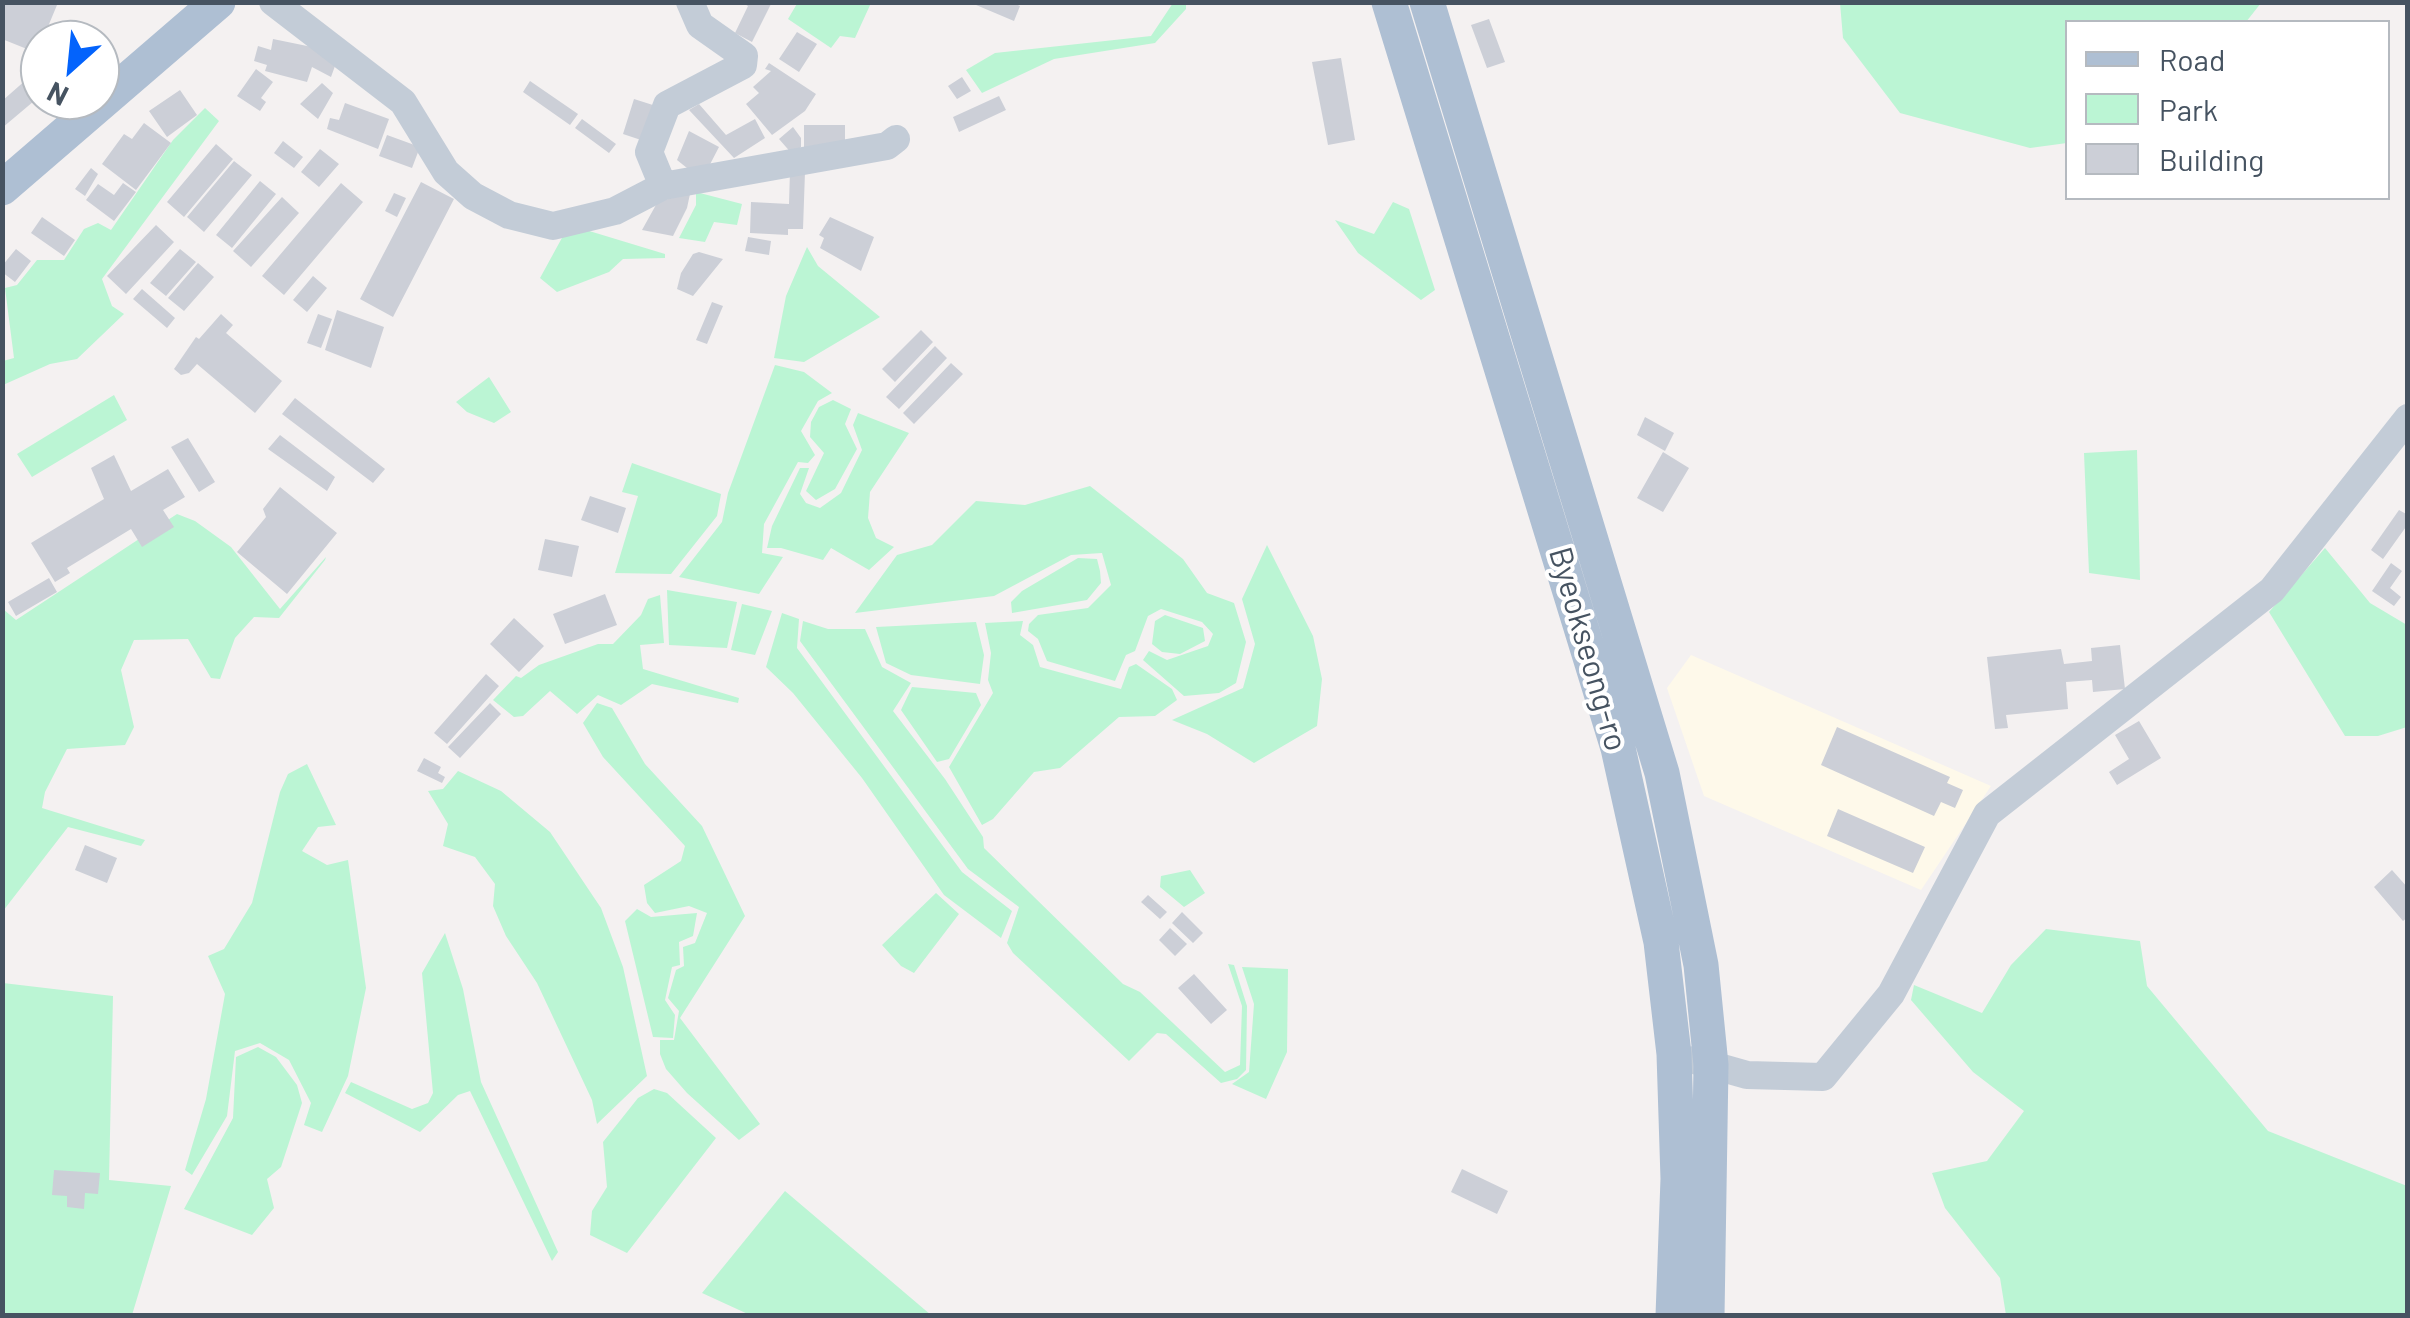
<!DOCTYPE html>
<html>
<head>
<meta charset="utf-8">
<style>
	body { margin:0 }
	#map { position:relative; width:2410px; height:1318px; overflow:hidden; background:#f4f1f1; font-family:Barlow,sans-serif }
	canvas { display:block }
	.frame { position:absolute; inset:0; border:5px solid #465361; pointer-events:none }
	.legend { position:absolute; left:2065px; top:20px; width:325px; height:180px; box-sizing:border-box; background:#fff; border:2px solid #b5bac0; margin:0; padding:12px 18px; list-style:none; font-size:30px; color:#465361 }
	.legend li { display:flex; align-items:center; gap:20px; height:50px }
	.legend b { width:50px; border:2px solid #b5bac0 }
	.north { position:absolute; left:20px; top:20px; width:100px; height:100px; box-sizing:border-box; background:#fff; border:2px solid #b5bac0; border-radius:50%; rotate:207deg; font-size:28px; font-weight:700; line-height:40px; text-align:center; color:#465361 }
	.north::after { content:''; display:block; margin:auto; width:35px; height:45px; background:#0363fc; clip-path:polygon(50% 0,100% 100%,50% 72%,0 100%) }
</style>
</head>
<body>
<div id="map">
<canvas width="2410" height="1318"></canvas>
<div class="frame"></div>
<ul class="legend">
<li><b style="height:12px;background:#aebfd3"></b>Road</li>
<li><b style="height:28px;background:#bbf5d4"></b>Park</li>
<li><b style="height:28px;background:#cccfd7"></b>Building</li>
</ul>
<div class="north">N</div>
</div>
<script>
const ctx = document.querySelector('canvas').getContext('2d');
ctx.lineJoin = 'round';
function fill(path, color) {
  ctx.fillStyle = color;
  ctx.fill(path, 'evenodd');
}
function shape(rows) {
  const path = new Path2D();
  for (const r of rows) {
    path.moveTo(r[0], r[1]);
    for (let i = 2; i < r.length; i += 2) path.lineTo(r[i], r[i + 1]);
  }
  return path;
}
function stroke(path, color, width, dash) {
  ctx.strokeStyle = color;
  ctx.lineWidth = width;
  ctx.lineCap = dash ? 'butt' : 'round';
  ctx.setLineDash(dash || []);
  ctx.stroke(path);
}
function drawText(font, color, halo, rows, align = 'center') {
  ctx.font = font + ' Barlow,sans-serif';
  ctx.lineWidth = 8;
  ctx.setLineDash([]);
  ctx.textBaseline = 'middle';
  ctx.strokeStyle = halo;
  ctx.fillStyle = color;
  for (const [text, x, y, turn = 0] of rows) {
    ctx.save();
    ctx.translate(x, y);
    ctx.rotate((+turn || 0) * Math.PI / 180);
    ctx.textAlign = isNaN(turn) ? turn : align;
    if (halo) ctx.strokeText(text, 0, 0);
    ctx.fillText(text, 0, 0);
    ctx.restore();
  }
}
fill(shape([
	[1691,655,1991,786,1921,890,1704,796,1667,688]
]), '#fef9ea');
fill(shape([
	[798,2,871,2,871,3,855,38,840,36,831,48,788,19],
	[1173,3,1186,3,1186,9,1155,43,1054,59,982,93,966,70,995,53,1151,36],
	[1840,3,1840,2,2261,3,2246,22,2068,22,2067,143,2030,148,1900,113,1843,38],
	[205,108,219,121,102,279,112,306,124,314,77,359,50,364,3,385,3,361,14,358,5,288,17,285,37,260,64,260,84,229,98,223,111,230,173,140],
	[696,192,742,204,737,225,714,222,705,242,679,238,696,205],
	[1393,202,1409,209,1435,290,1421,300,1358,253,1335,220,1374,234],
	[586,230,665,254,665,258,623,259,609,272,557,292,540,278,563,236],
	[807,247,818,266,880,317,804,362,774,358,786,296],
	[775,365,804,372,832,393,818,401,801,431,815,455,808,463,798,462,764,524,762,553,783,557,759,594,679,577,722,522,728,493],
	[489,377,511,412,494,423,467,412,456,402],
	[114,395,127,420,32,477,17,454],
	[833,400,851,409,845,424,857,449,835,489,816,500,806,491,824,453,810,437,811,422,819,407],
	[858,413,909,433,870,492,868,518,876,538,894,547,869,570,831,548,823,560,781,548,767,548,772,526,800,468,809,468,800,494,806,503,820,508,841,493,862,450,853,425],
	[2137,450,2140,580,2089,573,2084,453],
	[632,463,721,494,717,516,671,574,615,573,638,496,622,492],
	[1090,486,1183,559,1207,593,1234,603,1246,642,1236,683,1219,693,1184,696,1143,660,1149,651,1167,660,1208,646,1213,634,1202,622,1161,609,1148,616,1135,651,1126,655,1115,681,1047,661,1038,639,1028,631,1029,624,1038,615,1088,608,1111,585,1102,553,1071,555,994,596,855,613,897,555,932,545,976,501,1025,505],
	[177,514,195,521,231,547,280,609,326,557,325,560,279,618,254,617,235,638,220,679,211,678,188,639,134,640,121,670,134,727,125,745,67,749,45,792,42,808,145,840,141,846,68,827,3,911,3,609,16,620],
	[1267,545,1313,636,1322,679,1317,726,1254,763,1207,734,1172,720,1243,688,1255,644,1242,599],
	[2325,548,2370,603,2407,625,2407,727,2378,736,2345,736,2269,612],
	[1078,558,1097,559,1100,571,1101,583,1087,600,1012,613,1011,602,1022,591],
	[667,590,737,602,727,648,669,645],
	[660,595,664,643,640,645,643,669,739,698,738,703,652,684,621,705,598,695,577,714,550,691,523,716,514,717,493,700,516,676,521,678,539,665,598,644,613,644,641,615,648,599],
	[742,604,772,611,755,655,731,650],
	[782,613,799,619,797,648,962,872,1012,911,1001,938,944,895,862,778,793,693,766,667],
	[1165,615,1203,628,1205,641,1180,654,1162,652,1152,644,1155,621],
	[803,621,828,629,865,629,882,667,911,683,893,711,945,779,983,837,984,848,1123,984,1140,992,1225,1072,1240,1065,1242,1006,1228,964,1234,965,1247,1006,1246,1070,1237,1079,1221,1083,1166,1034,1157,1033,1129,1061,1013,953,1007,943,1019,907,968,869,800,641],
	[1023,621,1020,635,1033,645,1040,667,1121,689,1129,667,1136,664,1172,689,1177,700,1155,716,1119,717,1060,768,1034,772,993,819,982,825,949,767,993,693,988,680,991,653,985,623],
	[976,622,984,655,980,684,911,675,886,663,876,627],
	[912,687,976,693,981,705,949,759,937,762,901,710],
	[597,703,612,708,645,764,702,826,745,916,680,1018,760,1124,739,1140,687,1093,666,1069,660,1054,660,1040,674,1040,679,1011,668,998,676,970,684,966,683,947,695,943,707,913,689,906,655,913,647,903,644,885,681,861,685,846,603,757,583,723],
	[307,764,336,825,318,827,302,851,327,865,348,860,366,988,348,1076,322,1132,304,1125,311,1103,289,1060,260,1043,235,1051,227,1116,192,1175,185,1170,206,1099,225,994,208,956,224,949,252,903,280,792,288,774],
	[458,771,501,791,550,832,601,908,623,967,647,1076,597,1124,592,1100,537,983,506,936,493,906,495,884,475,857,443,846,448,824,428,791,443,789],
	[1190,870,1205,893,1184,907,1160,887,1161,876],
	[936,893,959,914,914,973,901,966,882,945],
	[637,909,651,917,697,913,693,936,679,942,680,965,672,967,665,1000,675,1015,673,1038,653,1037,625,921],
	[2046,929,2140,941,2147,986,2268,1131,2407,1186,2407,1315,2006,1315,2000,1278,1945,1208,1932,1173,1987,1161,2024,1111,1973,1072,1911,1000,1914,985,1982,1013,2011,965],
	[445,933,463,989,481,1082,558,1252,552,1261,470,1091,458,1095,420,1132,345,1093,351,1082,412,1109,428,1103,433,1093,422,973],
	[1242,967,1288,969,1287,1052,1266,1099,1232,1084,1249,1072,1254,1004],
	[3,983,113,996,109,1180,171,1186,132,1315,3,1316],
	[258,1047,276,1057,297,1085,302,1103,281,1167,267,1179,274,1208,252,1235,184,1209,233,1118,236,1057],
	[654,1089,667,1093,716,1138,627,1253,590,1235,592,1211,607,1187,603,1142,638,1098],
	[785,1191,931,1315,750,1315,702,1293]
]), '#bbf5d4');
fill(shape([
	[2,2,57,5,37,53,2,39],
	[741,2,771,4,752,42,735,33,748,6],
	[969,2,1011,2,1020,6,1014,21],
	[1489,19,1505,62,1487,68,1471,25],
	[797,32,817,44,799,72,779,59],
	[273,39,312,47,335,66,331,77,312,67,307,82,265,71,267,65,254,61,258,46,271,50],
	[1341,58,1355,140,1328,145,1312,62],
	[769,63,816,94,805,111,772,135,746,104,759,93,753,87,771,71,765,69],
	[256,69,273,82,261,98,266,102,260,111,237,96],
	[962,77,971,91,957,99,948,86],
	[27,79,40,96,2,128,2,101],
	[530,81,578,114,570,125,523,92],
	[322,83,333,93,318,119,300,104],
	[180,90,197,115,167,137,149,111],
	[999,96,1006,110,959,132,953,117],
	[634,99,656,106,644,141,623,134],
	[345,103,389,119,378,149,327,129,330,118,339,120],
	[699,104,726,135,755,119,765,138,734,158,689,110],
	[582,119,616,144,609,153,575,128],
	[144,123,171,143,136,190,102,164,124,134,132,139],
	[804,125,845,125,845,147,804,147],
	[793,127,801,138,801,147,793,155,779,139],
	[689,131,719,147,705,174,697,176,677,160],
	[387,135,420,147,412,168,379,156],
	[283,141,303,157,294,168,274,153],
	[216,144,233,159,184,217,167,202],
	[320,149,339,164,319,187,301,172],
	[234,161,252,175,204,232,187,217],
	[91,168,98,174,85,196,75,189],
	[790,171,805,172,803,229,788,229,788,235,750,233,751,202,789,204],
	[260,181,276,194,232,248,216,235],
	[421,182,454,199,393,317,360,299],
	[123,183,136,192,114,221,86,200,98,184,114,195],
	[341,183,363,202,284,295,262,276],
	[394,193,406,198,397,217,385,211],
	[681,194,690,194,687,208,673,236,642,230,657,203],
	[282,197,299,213,251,267,233,251],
	[42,217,75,240,64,256,31,233],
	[830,217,874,237,861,271,820,248,824,238,819,235],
	[156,225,174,242,126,294,107,276],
	[748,237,771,241,769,255,745,251],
	[16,249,31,261,15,282,2,272,2,266],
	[180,249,196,262,166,296,150,283],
	[699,252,723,259,693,296,677,289,681,273,693,254],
	[198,263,214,277,184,311,168,298],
	[313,276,327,288,307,312,293,300],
	[142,289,175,318,167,328,133,299],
	[712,302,723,306,707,344,696,340],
	[337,310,384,327,371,368,325,350],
	[221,314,233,325,226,333,282,381,255,413,197,364,189,373,181,375,174,369,196,337,199,339],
	[318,314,332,319,321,348,307,343],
	[921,330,933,342,895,382,882,369],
	[935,346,947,358,899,409,886,397],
	[951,363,963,374,914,424,903,413],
	[295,398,385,469,373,483,282,414],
	[1645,417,1674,433,1665,451,1637,435],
	[280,435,335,477,327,491,268,449],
	[188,438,215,482,199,492,171,447],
	[1663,452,1689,468,1663,512,1637,498],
	[114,455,131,491,168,469,185,497,163,510,174,527,142,547,131,529,67,568,70,573,55,582,31,543,104,499,91,468],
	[280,487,337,533,287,594,237,552,266,517,263,509],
	[590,496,626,508,618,533,581,520],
	[2399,510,2408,515,2408,524,2383,559,2371,550],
	[545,539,579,546,572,577,538,570],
	[2391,563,2402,571,2390,588,2401,597,2394,606,2372,591],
	[49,578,57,592,16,616,8,602],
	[605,594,617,625,565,644,553,614],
	[514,618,544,646,519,672,490,644],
	[2120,645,2125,689,2093,692,2092,680,2066,682,2068,709,2006,715,2008,728,1995,729,1987,657,2061,649,2064,664,2092,661,2091,648],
	[486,674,499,686,447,744,434,733],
	[490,703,501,714,460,758,448,747],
	[2139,721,2161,758,2117,785,2109,772,2129,759,2115,735],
	[1837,727,1950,777,1947,783,1963,790,1955,808,1941,802,1934,816,1821,765],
	[424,758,441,767,438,773,445,777,442,783,417,771],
	[1838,809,1925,847,1913,873,1827,836],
	[85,845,117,858,107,883,75,870],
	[2392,870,2408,888,2408,917,2403,921,2374,887],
	[1148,895,1167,912,1160,919,1141,902],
	[1182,912,1203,933,1193,943,1172,923],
	[1170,928,1187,944,1175,956,1159,940],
	[1194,974,1227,1010,1211,1024,1178,988],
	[1462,1169,1508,1191,1497,1214,1451,1192],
	[54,1170,100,1173,98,1194,85,1193,84,1209,67,1207,67,1196,52,1195]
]), '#cccfd7');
stroke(shape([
	[273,2,403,102,446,172,473,196,509,215,553,226,615,211,663,186,887,146,896,139],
	[663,186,649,152,667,105,743,65,744,56,700,25,690,2],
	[1694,1060,1747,1075,1823,1077,1891,994,1987,814,2272,590,2408,418]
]), '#c3ccd7', 28);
stroke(shape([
	[1389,2,1618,748,1661,942,1674,1054,1678,1179,1673,1316],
	[1427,2,1662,773,1701,965,1711,1065,1707,1316],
	[2,188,218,2]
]), '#aebfd3', 35);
drawText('32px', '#465361', '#fff', [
	["Byeokseong-ro",1588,649,74]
]);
</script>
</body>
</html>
